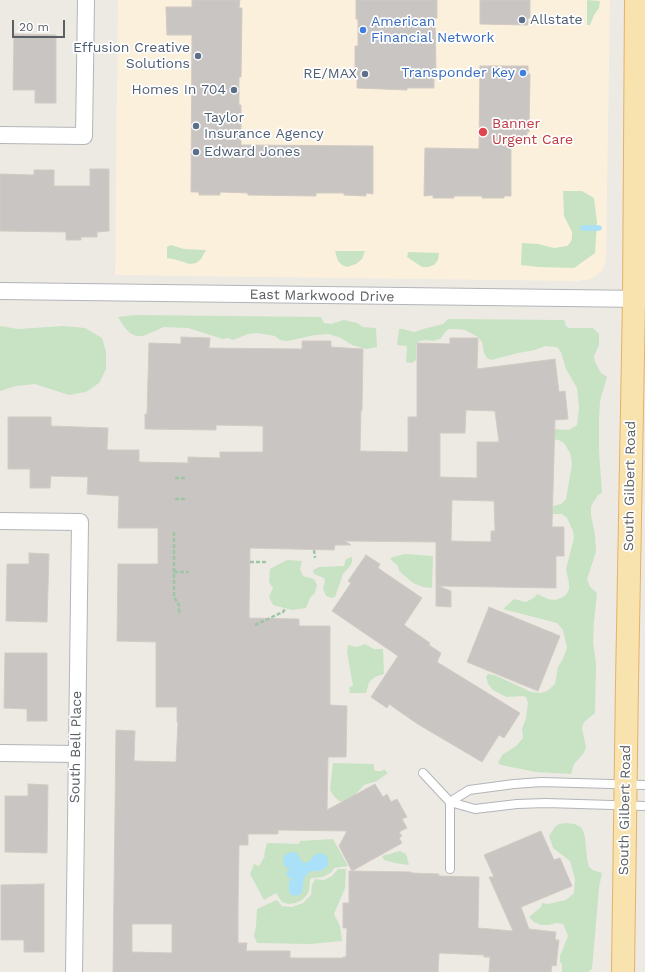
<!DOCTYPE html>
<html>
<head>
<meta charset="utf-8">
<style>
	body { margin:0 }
	#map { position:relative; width:645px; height:972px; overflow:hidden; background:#edeae4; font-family:"Work Sans",sans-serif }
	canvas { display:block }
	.scale { position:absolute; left:12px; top:20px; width:53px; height:18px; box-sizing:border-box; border:2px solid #5c6064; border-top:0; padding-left:5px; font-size:12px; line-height:14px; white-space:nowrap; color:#5c6064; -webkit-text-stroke:3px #fff; paint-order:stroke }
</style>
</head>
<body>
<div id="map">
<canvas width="645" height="972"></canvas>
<div class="scale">20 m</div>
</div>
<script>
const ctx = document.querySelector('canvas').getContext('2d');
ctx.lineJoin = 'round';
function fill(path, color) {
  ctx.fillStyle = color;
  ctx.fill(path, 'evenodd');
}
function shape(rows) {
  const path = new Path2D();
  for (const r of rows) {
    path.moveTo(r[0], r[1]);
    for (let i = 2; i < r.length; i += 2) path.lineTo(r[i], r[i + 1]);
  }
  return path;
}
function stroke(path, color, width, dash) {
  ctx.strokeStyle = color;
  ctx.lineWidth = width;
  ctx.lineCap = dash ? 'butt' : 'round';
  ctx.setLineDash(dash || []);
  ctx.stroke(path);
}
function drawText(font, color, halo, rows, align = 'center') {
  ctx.font = font + ' "Work Sans",sans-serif';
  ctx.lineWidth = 3.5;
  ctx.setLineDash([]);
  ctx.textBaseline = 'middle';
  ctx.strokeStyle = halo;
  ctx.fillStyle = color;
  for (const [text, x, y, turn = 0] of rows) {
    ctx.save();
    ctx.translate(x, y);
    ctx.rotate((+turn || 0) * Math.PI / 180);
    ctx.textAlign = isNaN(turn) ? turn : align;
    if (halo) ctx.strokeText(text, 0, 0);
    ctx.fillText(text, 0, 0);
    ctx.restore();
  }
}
fill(shape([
	[118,0,610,0,606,261,602,271,591,279,577,281,115,275]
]), '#fbf0dc');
fill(shape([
	[587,0,600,1,599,8,594,15,590,25,587,25],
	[563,191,582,191,594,198,597,222,595,253,574,268,539,267,521,265,522,243,538,244,554,248,567,246,570,243,572,238,572,232,564,216],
	[171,245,184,249,206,250,201,259,196,263,190,264,173,259,167,258,167,247],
	[335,251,365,251,362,259,356,264,347,267,342,265,338,261],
	[408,252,439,253,438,260,434,265,428,267,422,267,407,257],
	[136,315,321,317,324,323,331,324,344,320,357,323,363,327,376,328,377,347,366,349,352,345,341,338,329,334,315,335,288,341,280,340,275,336,257,333,248,334,233,340,228,338,223,339,188,328,164,327,143,336,136,336,130,333,125,328,118,317],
	[448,319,564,320,566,326,569,328,593,328,599,334,599,345,594,356,595,362,601,373,607,377,600,401,599,419,599,451,602,493,598,495,591,506,591,515,595,535,596,552,587,579,590,587,597,593,594,622,593,642,596,663,595,713,584,722,582,728,586,747,584,753,574,764,571,774,536,772,501,765,498,763,502,755,516,746,523,738,522,729,526,718,528,703,526,697,523,696,507,697,502,695,493,690,488,684,486,676,489,674,497,676,531,692,541,693,547,691,555,684,558,667,563,659,567,648,563,630,557,623,503,609,514,599,526,602,535,597,537,594,548,599,555,600,561,598,566,595,569,589,569,584,566,569,574,538,573,531,567,518,562,514,550,514,543,509,561,504,566,499,572,464,570,453,564,443,559,440,551,439,552,429,569,430,577,425,579,408,577,388,566,369,561,352,557,347,545,346,535,350,518,353,491,360,487,358,484,353,482,342,478,337,465,330,457,329,449,329,446,331,440,339,433,341,426,340,419,341,416,344,416,360,412,363,406,362,407,346,397,345,399,329,403,329,414,332,418,331,423,329,443,324],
	[0,326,18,329,63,326,85,328,102,338,106,351,106,369,99,383,86,392,69,395,35,384,16,386,0,391],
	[405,554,433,556,432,588,423,587,413,583,399,571,398,566,390,559,393,557],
	[352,557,352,562,350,566,343,574,335,597,332,598,326,596,323,588,325,581,324,578,314,574,313,570,319,567,344,566,346,559],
	[287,560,302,561,300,569,303,576,314,579,317,585,315,593,310,598,306,608,292,610,273,605,269,597,273,588,269,582,270,569],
	[365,644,374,649,383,649,384,674,375,677,369,682,366,693,350,693,349,687,353,686,347,652,348,645,357,647],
	[333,763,374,764,374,769,376,771,382,771,384,769,388,773,377,781,364,785,354,796,346,801,339,801,333,795,330,790],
	[566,823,575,824,582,828,585,837,587,858,589,867,593,870,602,873,599,888,592,969,588,972,562,972,562,964,560,962,560,956,568,936,565,928,563,924,556,923,549,925,541,925,534,922,529,917,541,907,542,903,548,904,566,900,574,893,575,879,570,861,553,848,549,836,555,827,559,824],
	[333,839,348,866,334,868,332,872,323,877,312,878,310,880,309,891,306,896,302,900,296,903,288,904,282,902,276,893,264,900,250,874,254,864,259,866,265,856,264,855,267,843,299,844,300,841],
	[400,851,406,854,409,865,395,863,384,860,382,856],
	[338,869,346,869,345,888,334,914,340,926,342,941,310,944,257,943,254,936,256,927,257,909,277,900,282,906,292,907,303,903,311,895,312,885,315,879,324,880,332,876]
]), '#c7e3c3');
fill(shape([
	[293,852,297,853,302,862,305,863,310,861,312,857,319,853,324,854,327,857,328,861,328,865,324,869,320,871,311,871,308,873,304,878,302,893,296,896,291,895,289,891,289,881,292,879,289,878,286,874,287,871,291,869,287,868,284,865,283,860,284,856,288,853]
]), '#aae0f8');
stroke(shape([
	[583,228,599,228]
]), '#aae0f8', 5.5);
const building = shape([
	[192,0,240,0,239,8,242,8,241,77,239,77,239,105,241,105,241,145,373,146,373,194,366,193,366,196,344,195,344,193,316,193,316,196,248,195,248,193,220,192,220,195,199,195,199,192,191,192,192,37,192,35,167,35,166,7,192,7,192,0],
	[356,0,437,0,437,18,435,18,436,71,434,71,434,88,407,88,407,90,357,88,357,70,355,70,355,46,358,46,358,19,356,19,356,0],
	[480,0,530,0,530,18,528,18,528,25,480,24,480,0],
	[14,34,56,35,56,103,35,103,35,90,13,90,14,34],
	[480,66,528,66,528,74,530,74,529,132,527,132,527,138,511,138,511,196,504,196,504,198,482,198,482,196,454,196,454,198,433,198,433,195,424,196,425,148,479,149,480,66],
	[90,169,109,169,109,231,97,232,97,237,81,237,81,240,66,240,66,232,0,231,0,174,34,175,34,170,54,170,54,186,90,186,90,169],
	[181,337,210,338,209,348,302,349,302,341,331,341,331,347,363,349,362,410,361,410,360,451,408,452,408,417,417,417,417,343,450,344,450,338,478,338,477,369,555,359,559,392,565,391,568,419,555,420,552,527,564,527,564,556,556,556,556,588,438,586,451,591,451,607,436,606,436,542,345,541,351,545,335,545,334,550,250,548,249,618,299,619,299,626,330,626,330,705,347,706,346,757,328,757,327,810,375,784,383,797,387,794,391,802,397,799,407,817,402,819,407,828,399,832,402,836,399,838,402,843,352,871,339,846,347,831,278,830,278,834,248,834,248,845,239,845,239,848,238,907,238,943,247,943,246,951,290,951,290,958,343,958,343,957,346,957,347,928,343,928,343,903,349,903,349,871,411,872,411,873,439,874,439,876,479,877,478,928,513,931,489,877,494,877,484,855,541,831,554,860,560,858,572,886,521,907,529,929,556,932,555,940,559,940,556,966,552,965,551,972,489,972,490,957,484,957,484,955,439,953,438,972,113,972,116,730,135,731,134,761,176,762,178,722,177,722,177,707,156,707,156,642,117,641,118,564,158,564,158,528,118,528,119,496,87,494,88,477,51,476,50,488,30,488,30,469,8,469,8,417,51,417,51,426,108,428,107,450,139,450,139,462,188,463,188,457,220,458,220,452,263,452,263,426,216,425,216,430,145,429,145,414,147,414,149,343,181,344,181,337],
	[466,410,495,411,499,442,477,442,477,478,440,477,440,433,465,433,466,410],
	[452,500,494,501,495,531,491,531,491,542,451,541,452,500],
	[132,924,172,924,172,953,132,952,132,924],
	[29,553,49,554,47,622,6,621,7,564,29,564,29,553],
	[366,555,380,564,378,568,422,598,404,625,430,643,429,645,441,653,437,662,520,713,504,738,499,735,482,762,416,723,389,704,387,708,371,697,398,656,332,611,351,583,348,581,366,555],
	[489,607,560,636,538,691,467,662,489,607],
	[5,653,47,653,47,721,27,721,27,709,4,708,5,653],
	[28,784,48,785,47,853,5,852,5,796,28,796,28,784],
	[44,884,44,952,24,952,24,940,1,940,1,885,44,884]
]);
fill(building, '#c9c5c2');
stroke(building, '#d2cbc3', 1);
const lane = shape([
	[423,773,450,802,475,809,517,804,546,803,645,806],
	[450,802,469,790,514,784,542,782,645,785],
	[450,869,450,802]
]);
const street = shape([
	[0,135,84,136,86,0],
	[0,291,644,299],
	[0,521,80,522,74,972],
	[0,753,76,754]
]);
const primary = shape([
	[623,972,627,683,634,299,636,0]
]);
stroke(lane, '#b2b5b8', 10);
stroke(street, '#b2b5b8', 18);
stroke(primary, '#e6b165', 24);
stroke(shape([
	[175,478,187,478],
	[175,499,187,499],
	[174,532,174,597,179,605,179,615],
	[314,550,315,558],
	[250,562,265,562,266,559],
	[174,572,189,572],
	[255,625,283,612,285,609]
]), '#9ec6a4', 2.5, [4, 2]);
stroke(lane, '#fff', 8);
stroke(street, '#fff', 16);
stroke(primary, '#f8e3ae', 22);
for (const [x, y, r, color] of [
	[522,20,4,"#5c6f8a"],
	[363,30,4,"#3f7fe0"],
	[198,56,4,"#5c6f8a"],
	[523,73,4,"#3f7fe0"],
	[365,74,4,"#5c6f8a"],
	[234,90,4,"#5c6f8a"],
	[196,126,4,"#5c6f8a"],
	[483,132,5,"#e0444e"],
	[196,152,4,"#5c6f8a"]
]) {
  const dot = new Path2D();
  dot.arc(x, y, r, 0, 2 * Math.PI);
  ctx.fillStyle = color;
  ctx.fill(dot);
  stroke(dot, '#fff', 1.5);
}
drawText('14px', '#4e5e75', '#fff', [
	["Allstate",530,20],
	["Effusion Creative",190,48,"right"],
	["Solutions",190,64,"right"],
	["RE/MAX",357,74,"right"],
	["Homes In 704",226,90,"right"],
	["Taylor",204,118],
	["Insurance Agency",204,134],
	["Edward Jones",204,152]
], 'left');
drawText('14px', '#366cbe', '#fff', [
	["American",371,22],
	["Financial Network",371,38],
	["Transponder Key",515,73,"right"]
], 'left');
drawText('14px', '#be3a42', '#fff', [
	["Banner",492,124],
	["Urgent Care",492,140]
], 'left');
drawText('14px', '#5c6064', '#fff', [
	["East Markwood Drive",322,296,1],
	["South Gilbert Road",630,486,-89],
	["South Bell Place",76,747,-89],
	["South Gilbert Road",625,810,-89]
]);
</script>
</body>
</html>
